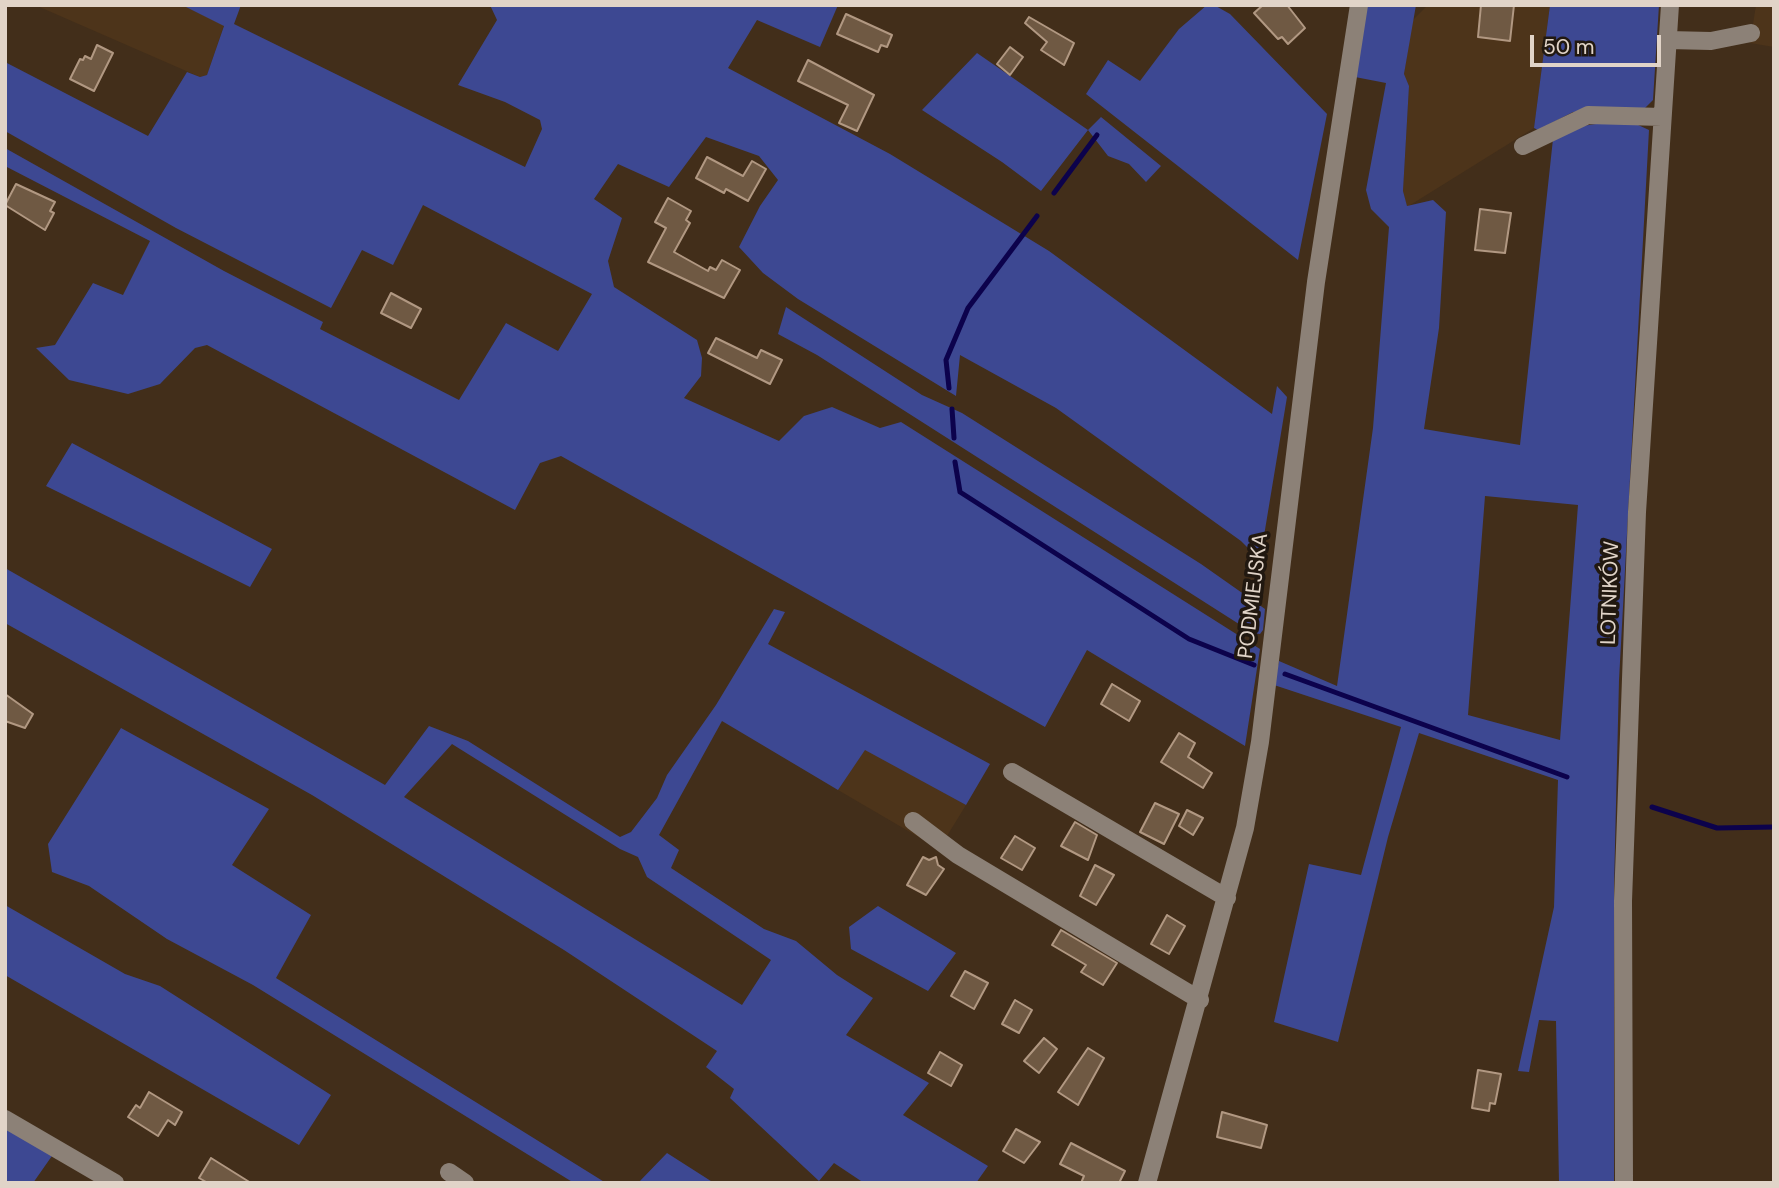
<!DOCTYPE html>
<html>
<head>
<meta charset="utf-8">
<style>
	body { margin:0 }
	#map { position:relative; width:1779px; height:1188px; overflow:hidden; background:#422e1a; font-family:"DM Sans",sans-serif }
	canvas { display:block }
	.frame { position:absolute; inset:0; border:7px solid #e1d4c8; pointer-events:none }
	.scale { position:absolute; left:1530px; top:35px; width:131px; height:32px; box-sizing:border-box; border:4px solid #e1d4c8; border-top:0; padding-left:9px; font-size:21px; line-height:24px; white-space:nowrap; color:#e1d4c8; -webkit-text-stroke:5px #211810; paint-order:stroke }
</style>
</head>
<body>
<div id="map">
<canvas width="1779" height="1188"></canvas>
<div class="frame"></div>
<div class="scale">50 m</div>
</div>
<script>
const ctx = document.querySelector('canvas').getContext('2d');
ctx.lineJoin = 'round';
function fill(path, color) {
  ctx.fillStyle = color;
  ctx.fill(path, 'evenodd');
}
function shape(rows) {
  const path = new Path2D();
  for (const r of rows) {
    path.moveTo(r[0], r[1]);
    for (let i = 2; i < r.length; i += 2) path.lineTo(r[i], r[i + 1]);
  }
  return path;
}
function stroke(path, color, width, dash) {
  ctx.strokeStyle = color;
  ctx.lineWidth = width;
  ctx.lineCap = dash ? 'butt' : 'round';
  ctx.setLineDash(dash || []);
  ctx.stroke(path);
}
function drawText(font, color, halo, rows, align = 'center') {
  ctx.font = font + ' "DM Sans",sans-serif';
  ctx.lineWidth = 7;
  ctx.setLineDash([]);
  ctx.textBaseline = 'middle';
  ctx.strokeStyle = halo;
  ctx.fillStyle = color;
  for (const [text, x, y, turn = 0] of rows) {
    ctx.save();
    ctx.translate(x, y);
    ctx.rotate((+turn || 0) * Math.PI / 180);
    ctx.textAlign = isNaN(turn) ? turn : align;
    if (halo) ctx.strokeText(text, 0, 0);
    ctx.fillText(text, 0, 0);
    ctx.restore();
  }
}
fill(shape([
	[35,5,182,5,224,25,207,75,200,77],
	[1428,5,1550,5,1534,128,1407,207,1403,191,1409,86,1404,75,1412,21],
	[1756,5,1774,5,1774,47,1750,43],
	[865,749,966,805,939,849,838,790]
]), '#4d341a');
fill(shape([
	[182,5,241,5,234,24,525,167,542,129,540,120,505,102,458,85,497,20,490,5,838,5,820,47,757,20,728,68,890,154,1049,251,1272,414,1277,386,1287,397,1260,560,1241,541,1056,408,960,355,956,396,798,299,763,273,739,247,760,206,778,180,759,156,706,137,669,187,618,164,594,199,622,218,608,261,614,287,697,340,702,358,701,376,684,398,779,441,804,416,832,407,880,428,901,422,1260,649,1245,746,1087,650,1045,727,561,456,540,463,515,510,207,345,195,348,160,384,128,394,69,380,36,348,55,345,93,283,123,295,150,241,5,166,5,148,224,271,323,322,320,329,459,400,506,323,558,351,592,294,423,205,393,265,362,250,331,308,176,228,5,131,5,62,148,136,187,72,200,77,207,75,224,26],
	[1207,5,1214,5,1230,14,1327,114,1298,260,1086,94,1108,60,1140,81,1179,29],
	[1365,5,1416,5,1404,74,1409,86,1403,191,1407,206,1433,200,1446,212,1439,328,1424,429,1520,445,1553,139,1582,126,1610,122,1636,124,1649,130,1619,680,1614,887,1614,1183,1559,1183,1556,1021,1539,1020,1529,1072,1518,1071,1554,907,1558,780,1419,733,1388,837,1338,1042,1274,1022,1309,864,1361,875,1401,727,1274,685,1279,661,1337,686,1373,428,1389,227,1371,209,1366,190,1386,83,1355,77],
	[1485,496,1578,505,1560,740,1468,715],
	[1550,5,1659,5,1653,100,1645,108,1573,112,1538,130,1534,128],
	[977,53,1088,130,1101,117,1161,166,1146,182,1129,164,1108,156,1088,130,1041,191,1002,162,922,110],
	[786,307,922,395,962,413,1201,564,1265,609,1263,630,1260,634,1253,633,817,355,778,334],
	[72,443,272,549,250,587,46,486],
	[5,568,385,785,429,726,468,741,620,837,631,832,657,798,667,775,716,705,774,609,785,612,768,644,990,764,966,805,865,750,838,790,722,721,659,835,679,850,671,868,764,929,796,941,837,975,873,998,846,1035,929,1083,903,1115,988,1166,976,1183,864,1183,834,1163,819,1181,730,1098,734,1089,706,1067,717,1051,564,950,312,795,5,623],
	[452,744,620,849,638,857,647,877,771,960,742,1005,404,797],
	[121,728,269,809,232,865,311,915,276,978,606,1183,574,1183,253,985,167,939,89,886,52,872,48,844],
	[5,905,125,974,160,986,331,1095,299,1145,5,975],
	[878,906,956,953,928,991,851,949,849,927],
	[5,1126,54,1153,33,1183,5,1183],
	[667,1153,714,1183,638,1183]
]), '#3d4892');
stroke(shape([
	[1054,193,1097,135],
	[949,388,946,360,968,308,1037,216],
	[952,409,954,438],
	[955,462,960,492,1189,639,1254,665],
	[1285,674,1567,777],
	[1652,807,1717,828,1774,827]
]), '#0c024c', 5);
const building = shape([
	[1263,5,1287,5,1305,28,1288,44,1282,37,1278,39,1254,13,1263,5],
	[1481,5,1514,5,1510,41,1478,37,1481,5],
	[846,14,892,35,887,47,881,45,878,52,837,34,846,14],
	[1029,17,1074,43,1064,65,1041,50,1047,42,1025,23,1029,17],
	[97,45,113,53,94,91,70,79,80,59,83,60,85,56,91,59,97,45],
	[1010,47,1023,57,1010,75,997,64,1010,47],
	[808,60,874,95,857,131,839,123,848,105,798,81,808,60],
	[707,157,743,176,752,161,766,169,748,201,726,189,724,193,696,178,707,157],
	[16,184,55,202,50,211,54,213,45,230,5,205,16,184],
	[668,198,691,211,686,220,690,223,674,252,708,271,710,267,716,270,722,260,740,270,724,298,648,262,666,228,655,222,668,198],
	[1480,209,1511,213,1505,253,1475,250,1480,209],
	[391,293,421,309,411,328,381,313,391,293],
	[716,338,757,358,761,350,782,360,770,384,708,353,716,338],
	[1112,684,1140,701,1129,721,1101,704,1112,684],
	[5,694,33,714,25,728,5,721,5,694],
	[1179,733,1195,743,1188,757,1212,773,1203,788,1161,762,1179,733],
	[1155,803,1179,814,1164,844,1140,832,1155,803],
	[1187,810,1203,818,1193,835,1179,826,1187,810],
	[1075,822,1097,835,1088,860,1061,846,1075,822],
	[1015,836,1035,848,1022,870,1001,858,1015,836],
	[923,857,929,860,936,857,938,865,944,869,926,895,907,885,923,857],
	[1095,865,1114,875,1096,905,1080,896,1095,865],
	[1167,915,1185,926,1169,954,1151,944,1167,915],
	[1061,930,1117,963,1103,985,1081,972,1086,965,1052,945,1061,930],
	[965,971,988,983,974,1009,951,996,965,971],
	[1015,1000,1032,1010,1019,1033,1002,1024,1015,1000],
	[1044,1038,1057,1049,1039,1073,1024,1061,1044,1038],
	[1088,1048,1104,1058,1078,1105,1058,1092,1088,1048],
	[940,1052,962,1065,951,1086,928,1073,940,1052],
	[1478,1070,1501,1074,1495,1104,1490,1103,1489,1111,1472,1108,1478,1070],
	[149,1092,182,1112,175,1125,168,1120,158,1136,128,1117,136,1105,140,1108,149,1092],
	[1222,1112,1267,1125,1261,1148,1217,1137,1222,1112],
	[1016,1129,1040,1142,1024,1163,1003,1151,1016,1129],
	[1071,1143,1125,1171,1119,1183,1081,1183,1084,1176,1060,1164,1071,1143],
	[211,1158,251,1183,208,1183,199,1178,211,1158]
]);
fill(building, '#6f5943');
stroke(building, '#b19882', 2);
stroke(shape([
	[1668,40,1711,41,1751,33],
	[1523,146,1588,115,1662,117],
	[1012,772,1227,898],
	[913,821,958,855,1200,1000],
	[5,1119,115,1183],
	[449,1172,465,1183],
	[1147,1183,1245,828,1260,742,1316,282,1359,5],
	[1624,1183,1623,901,1637,512,1670,5]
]), '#8c8177', 18);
drawText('21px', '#e1d4c8', '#211810', [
	["LOTNIKÓW",1611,593,-88],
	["PODMIEJSKA",1254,596,-83]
]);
</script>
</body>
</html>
